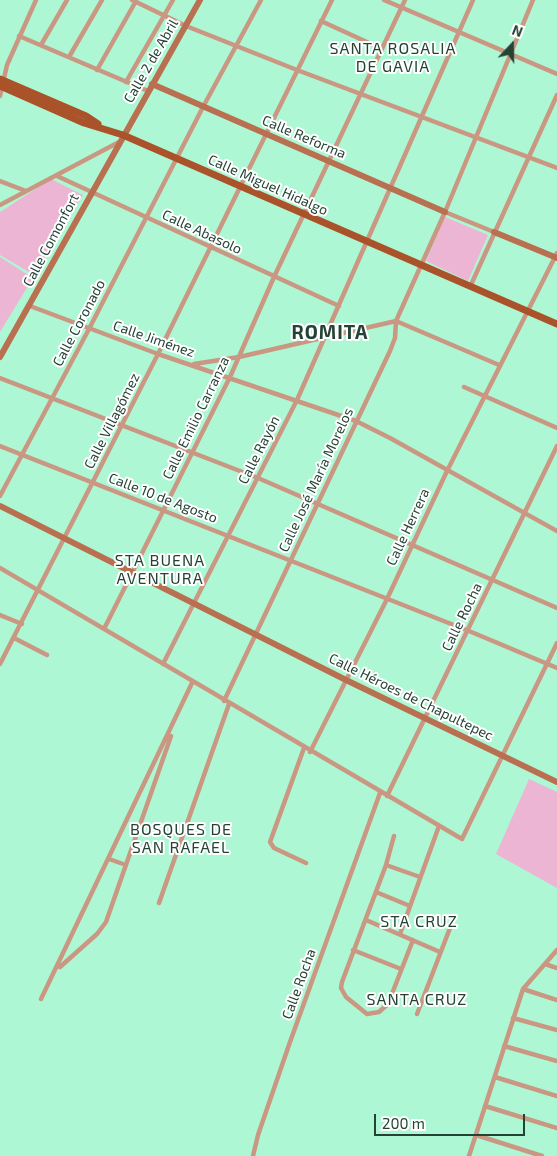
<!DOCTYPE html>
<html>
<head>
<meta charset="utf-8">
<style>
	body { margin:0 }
	#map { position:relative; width:557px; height:1156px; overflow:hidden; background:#aef7d4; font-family:"Exo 2",sans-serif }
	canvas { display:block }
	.north { position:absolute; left:487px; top:20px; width:50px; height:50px; -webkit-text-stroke:4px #fff; paint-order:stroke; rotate:21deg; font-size:14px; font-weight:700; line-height:20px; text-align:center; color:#254335 }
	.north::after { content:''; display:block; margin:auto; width:18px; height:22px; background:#254335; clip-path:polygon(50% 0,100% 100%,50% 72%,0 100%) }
	.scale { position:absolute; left:374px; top:1114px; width:151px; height:22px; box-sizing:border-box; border:2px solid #254335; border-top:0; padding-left:6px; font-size:15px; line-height:18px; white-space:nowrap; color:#254335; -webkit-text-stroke:4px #fff; paint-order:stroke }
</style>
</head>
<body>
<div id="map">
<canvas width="557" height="1156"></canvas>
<div class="north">N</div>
<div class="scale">200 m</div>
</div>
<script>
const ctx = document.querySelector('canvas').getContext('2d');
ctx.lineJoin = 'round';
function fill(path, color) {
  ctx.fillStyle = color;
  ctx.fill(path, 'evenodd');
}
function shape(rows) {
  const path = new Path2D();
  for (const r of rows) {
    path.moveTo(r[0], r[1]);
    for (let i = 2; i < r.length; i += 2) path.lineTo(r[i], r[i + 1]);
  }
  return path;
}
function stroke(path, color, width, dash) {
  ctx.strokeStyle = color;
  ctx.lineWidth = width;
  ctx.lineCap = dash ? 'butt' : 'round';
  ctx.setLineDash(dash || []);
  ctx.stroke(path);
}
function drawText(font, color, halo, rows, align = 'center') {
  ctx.font = font + ' "Exo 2",sans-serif';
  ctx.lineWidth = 4;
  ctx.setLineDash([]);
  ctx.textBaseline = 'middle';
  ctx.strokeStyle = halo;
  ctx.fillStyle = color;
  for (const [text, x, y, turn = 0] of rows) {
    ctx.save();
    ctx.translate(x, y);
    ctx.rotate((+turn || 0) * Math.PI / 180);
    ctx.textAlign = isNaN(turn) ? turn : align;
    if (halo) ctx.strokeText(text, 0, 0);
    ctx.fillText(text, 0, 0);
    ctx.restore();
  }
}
fill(shape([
	[51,179,83,195,34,275,0,255,0,212],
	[445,217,488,235,468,281,426,261],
	[0,257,33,278,0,332],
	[529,779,557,792,557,888,496,854]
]), '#ecb5d4');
stroke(shape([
	[132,0,186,26,297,70,557,168],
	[384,0,557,74],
	[321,21,380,48],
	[19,36,148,91],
	[41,45,67,0],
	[69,57,102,0],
	[97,70,136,1],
	[126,82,173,0],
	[0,96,7,65,36,0],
	[57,176,339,306],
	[0,181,26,191],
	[0,205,119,142],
	[445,212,494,232],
	[470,287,557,95],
	[30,306,158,354,356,421,390,438,557,531],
	[396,321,499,365],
	[194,364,239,357,396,321],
	[0,378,258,478,557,608],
	[464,387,557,428],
	[0,446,469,631,557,668],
	[0,496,89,329,203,107,261,0],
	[0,568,462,839,557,643],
	[0,615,22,624],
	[104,629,230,377,274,277,405,0],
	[14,638,47,655],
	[0,664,158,354,332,0],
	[163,664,297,400,473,0],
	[224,701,390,351,395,338,396,321,445,212,533,0],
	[304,748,270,842,274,848,306,863],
	[310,752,387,599,447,471,557,253],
	[387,796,557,446],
	[394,836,386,865,342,982,341,988,346,997,367,1014,379,1012,388,1004,413,940],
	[109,859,126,865],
	[386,865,420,877],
	[376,892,410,906],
	[159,903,229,704],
	[366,920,440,952],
	[400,934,439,826],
	[353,950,401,969],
	[545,964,557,968],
	[60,967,97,934,106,922,171,736],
	[523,989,557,1000],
	[41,999,192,683],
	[417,1014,450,928],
	[513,1018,557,1030],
	[504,1046,557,1061],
	[495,1077,557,1096],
	[485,1106,557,1128],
	[476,1135,542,1156],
	[253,1156,258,1135,290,1042,380,793],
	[469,1156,523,989,557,950]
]), '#c99782', 4.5);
stroke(shape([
	[152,84,445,212],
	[494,232,557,258],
	[0,357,200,0],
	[0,506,346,680,557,782]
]), '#b87051', 6);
stroke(shape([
	[0,79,86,116,98,124],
	[0,86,84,123,123,135,557,324]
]), '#aa522a', 7);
drawText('14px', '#254335', '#fff', [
	["Calle 2 de Abril",151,61,-60],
	["Calle Reforma",304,137,23],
	["Calle Miguel Hidalgo",268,185,24],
	["Calle Abasolo",202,232,25],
	["Calle Comonfort",51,240,-62],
	["Calle Coronado",79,323,-62],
	["Calle Jiménez",154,339,19],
	["Calle Emilio Carranza",196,418,-64],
	["Calle Villagómez",112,421,-63],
	["Calle Rayón",259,450,-63],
	["Calle José María Morelos",316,480,-65],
	["Calle 10 de Agosto",163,498,21],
	["Calle Herrera",408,527,-65],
	["Calle Rocha",462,617,-64],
	["Calle Héroes de Chapultepec",411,697,26],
	["Calle Rocha",299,984,-70]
]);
ctx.letterSpacing = '1px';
drawText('16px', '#254335', '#fff', [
	["SANTA ROSALIA",393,49],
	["DE GAVIA",393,67],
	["STA BUENA",160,561],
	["AVENTURA",160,579],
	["BOSQUES DE",181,830],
	["SAN RAFAEL",181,848],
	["STA CRUZ",419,922],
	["SANTA CRUZ",417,1000]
]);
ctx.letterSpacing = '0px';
ctx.letterSpacing = '1px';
drawText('bold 19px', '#254335', '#fff', [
	["ROMITA",330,333]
]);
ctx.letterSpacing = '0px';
</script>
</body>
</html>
